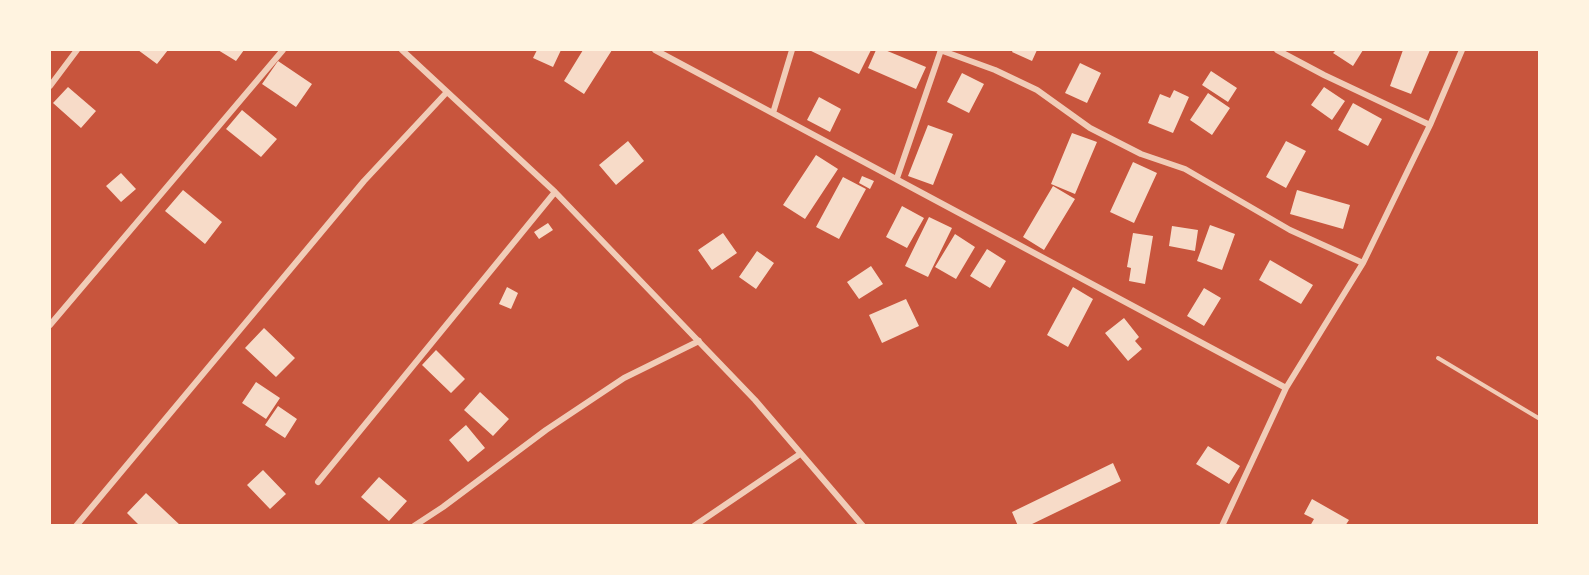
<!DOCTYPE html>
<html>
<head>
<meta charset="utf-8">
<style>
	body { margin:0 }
	#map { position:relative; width:1589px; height:575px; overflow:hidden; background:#c8553d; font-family:Cabin,sans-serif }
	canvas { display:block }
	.frame { position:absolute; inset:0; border:51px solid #fff3e0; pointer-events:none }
</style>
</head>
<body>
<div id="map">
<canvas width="1589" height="575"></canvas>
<div class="frame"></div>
</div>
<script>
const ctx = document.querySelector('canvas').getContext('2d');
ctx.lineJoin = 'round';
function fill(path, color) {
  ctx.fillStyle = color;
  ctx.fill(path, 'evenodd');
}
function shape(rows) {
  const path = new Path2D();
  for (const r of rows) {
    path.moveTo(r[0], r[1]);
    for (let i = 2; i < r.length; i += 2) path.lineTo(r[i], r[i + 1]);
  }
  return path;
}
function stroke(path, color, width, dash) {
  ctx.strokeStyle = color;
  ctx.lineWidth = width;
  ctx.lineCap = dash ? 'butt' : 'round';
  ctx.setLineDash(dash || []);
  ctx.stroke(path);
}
fill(shape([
	[138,50,168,50,157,64],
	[218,50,244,50,236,61],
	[537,50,561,50,553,67,533,58],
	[583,50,612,50,584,94,564,81],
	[809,50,871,50,859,74],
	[876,50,885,50,926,67,916,89,868,68],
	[1013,50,1037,50,1032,61,1012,52],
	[1336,50,1363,50,1353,66,1333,53],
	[1403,50,1430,50,1411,94,1390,86],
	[278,61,312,84,296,107,262,84],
	[1080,63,1101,73,1087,103,1065,93],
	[1211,71,1237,88,1228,102,1202,85],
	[962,73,984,84,969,113,947,102],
	[68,87,96,111,81,128,53,103],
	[1324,87,1345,101,1332,120,1311,105],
	[1174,90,1189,97,1173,133,1148,123,1160,94,1170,98],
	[1208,93,1230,108,1212,135,1190,120],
	[819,97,841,109,830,132,807,120],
	[1353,103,1382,119,1368,146,1338,130],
	[242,110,277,139,261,157,226,129],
	[928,125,953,134,933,185,908,176],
	[1072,133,1097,142,1075,194,1051,184],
	[628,141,644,161,616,185,599,165],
	[1286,141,1306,151,1286,188,1266,177],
	[816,155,838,169,805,219,783,205],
	[1133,162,1157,173,1134,223,1110,212],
	[121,173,136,189,121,202,106,186],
	[862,176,874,181,870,189,859,183],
	[843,177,866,189,839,239,816,227],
	[1053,186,1075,199,1044,250,1023,237],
	[183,190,222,222,205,244,165,211],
	[1297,190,1350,205,1343,229,1290,214],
	[902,206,924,218,907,248,886,237],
	[929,217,952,228,928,277,905,266],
	[548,223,553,230,539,239,534,232],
	[1210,225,1235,234,1222,270,1197,261],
	[1172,226,1198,230,1195,251,1169,246],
	[723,233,737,253,712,270,698,250],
	[1133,233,1153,236,1145,284,1129,281,1131,268,1127,267],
	[955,234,975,247,956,279,935,267],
	[987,249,1006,261,990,288,970,276],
	[757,251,774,263,756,289,739,277],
	[1270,260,1313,285,1301,304,1259,280],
	[871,266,883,284,859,299,847,282],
	[507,287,518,293,511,309,499,304],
	[1073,287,1093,299,1068,347,1047,335],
	[1204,288,1221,298,1204,326,1187,316],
	[906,299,919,326,882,343,869,315],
	[1124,318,1139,337,1135,341,1142,349,1128,361,1105,333],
	[264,328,295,358,276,377,245,348],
	[436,350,465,379,451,393,422,365],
	[256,382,280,398,266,419,242,403],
	[480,392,509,419,493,436,464,410],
	[278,406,297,419,285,438,265,425],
	[466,425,485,448,468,462,449,440],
	[1208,446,1240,466,1229,484,1196,464],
	[1113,463,1121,481,1028,526,1018,526,1012,512],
	[263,470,286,494,270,509,247,485],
	[379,477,407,501,389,521,361,497],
	[146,493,181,526,140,526,127,513],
	[1312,499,1349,520,1345,526,1310,526,1314,519,1304,514]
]), '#f7dbc8');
stroke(shape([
	[1438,358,1540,419]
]), '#f1ccb7', 4);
stroke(shape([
	[402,50,555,192,755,400,863,526],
	[655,50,1286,388],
	[940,50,995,70,1037,90,1090,128,1141,154,1185,169,1290,230,1363,263],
	[1277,50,1324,75,1430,125],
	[50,86,77,50],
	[773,113,792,50],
	[897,178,941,50],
	[50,325,283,50],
	[318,482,555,192],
	[76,526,364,181,447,92],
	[414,526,443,507,546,430,624,378,699,341],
	[694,526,800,454],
	[1222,526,1286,388,1363,263,1430,125,1462,50]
]), '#f1ccb7', 6);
</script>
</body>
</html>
